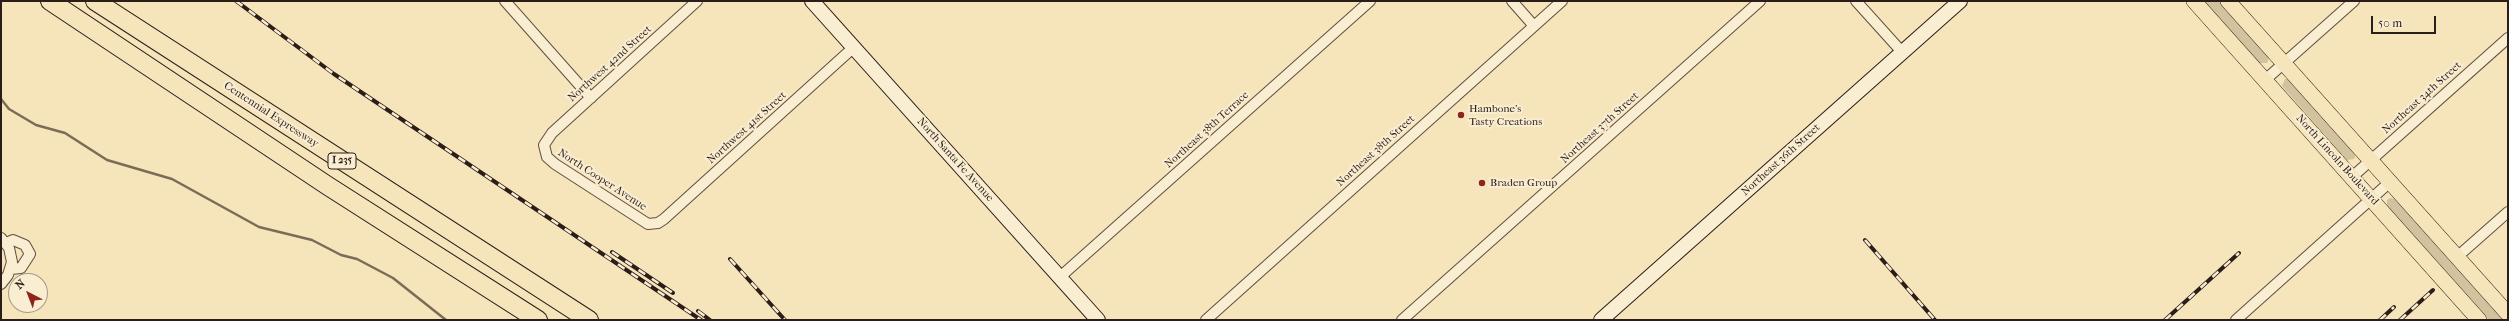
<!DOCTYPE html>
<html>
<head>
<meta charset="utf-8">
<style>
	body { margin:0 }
	#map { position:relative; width:2509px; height:321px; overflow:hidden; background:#f6e4ba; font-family:"IM FELL French Canon",serif }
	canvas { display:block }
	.frame { position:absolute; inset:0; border:2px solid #2b1d18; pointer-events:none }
	.north { position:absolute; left:8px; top:273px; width:40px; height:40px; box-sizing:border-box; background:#f9edd2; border:1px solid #a79a88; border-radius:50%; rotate:318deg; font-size:11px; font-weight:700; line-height:16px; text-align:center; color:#2b1d18 }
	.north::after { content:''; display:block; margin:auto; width:14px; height:18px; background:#8f2418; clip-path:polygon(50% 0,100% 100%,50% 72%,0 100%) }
	.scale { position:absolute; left:2371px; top:16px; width:65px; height:18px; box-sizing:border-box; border:2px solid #2b1d18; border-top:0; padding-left:5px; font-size:12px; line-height:14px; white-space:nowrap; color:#2b1d18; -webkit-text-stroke:3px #f9edd2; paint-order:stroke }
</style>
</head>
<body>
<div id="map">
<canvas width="2509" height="321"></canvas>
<div class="frame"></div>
<div class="north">N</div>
<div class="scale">50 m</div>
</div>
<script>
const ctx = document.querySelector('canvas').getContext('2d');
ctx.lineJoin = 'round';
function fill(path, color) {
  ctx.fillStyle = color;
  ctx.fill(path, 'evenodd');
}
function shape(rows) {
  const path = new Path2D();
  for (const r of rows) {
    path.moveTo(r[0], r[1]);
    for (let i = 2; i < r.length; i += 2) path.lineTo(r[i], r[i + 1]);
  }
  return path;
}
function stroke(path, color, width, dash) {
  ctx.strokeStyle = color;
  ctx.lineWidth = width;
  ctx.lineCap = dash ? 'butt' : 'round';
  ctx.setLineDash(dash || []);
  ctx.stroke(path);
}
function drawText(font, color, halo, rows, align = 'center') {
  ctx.font = font + ' "IM FELL French Canon",serif';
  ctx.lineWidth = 4;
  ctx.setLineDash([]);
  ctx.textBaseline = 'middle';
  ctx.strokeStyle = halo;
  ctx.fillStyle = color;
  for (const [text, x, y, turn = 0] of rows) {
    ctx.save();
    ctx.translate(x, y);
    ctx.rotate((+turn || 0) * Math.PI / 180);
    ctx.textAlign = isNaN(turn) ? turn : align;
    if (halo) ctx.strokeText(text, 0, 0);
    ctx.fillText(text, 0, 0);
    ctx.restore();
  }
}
fill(shape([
	[2205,1,2219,1,2267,55,2269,58,2267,63,2259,63],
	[2285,79,2288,79,2356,154,2354,159,2347,160,2282,86],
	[2390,198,2396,199,2504,320,2489,320,2387,206,2387,200]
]), '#d3c29e');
stroke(shape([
	[1,99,9,109,36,125,65,133,107,160,172,179,259,227,312,240,341,255,357,259,393,278,446,320]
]), '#7b6c58', 2.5);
const street = shape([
	[505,1,591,98],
	[697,1,552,133,544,145,547,157,555,164,648,224,658,223,664,219,854,47],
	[1512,1,1534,26],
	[1856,1,1902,52],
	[2265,80,2354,1],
	[2352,177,2508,38],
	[6,243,13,240,25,245,30,254,21,268,11,269],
	[2457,257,2508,212],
	[1060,277,1370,1],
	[1,284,8,275,12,262,9,248,1,238],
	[1206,320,1562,1],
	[1402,320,1760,1],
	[2236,320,2390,182]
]);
const secondary = shape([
	[812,1,1098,320],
	[1601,320,1960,1]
]);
const primary = shape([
	[2194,1,2479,320],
	[2228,1,2508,314]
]);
const highway = shape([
	[50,1,328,186,538,320],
	[95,1,589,320]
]);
stroke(street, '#5e4f40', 12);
stroke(secondary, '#2b1d18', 16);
stroke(primary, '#2b1d18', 16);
stroke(highway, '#2b1d18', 20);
stroke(street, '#f9edd2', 10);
stroke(secondary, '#f9edd2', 14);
stroke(primary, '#f6e4ba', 15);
stroke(highway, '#f6e4ba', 18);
const rail = shape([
	[236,1,334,74,701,320],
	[1865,240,1935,320],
	[612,252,673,293],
	[730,259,785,320],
	[698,311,710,320],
	[2165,320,2239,253],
	[2380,320,2394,307],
	[2400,320,2433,290]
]);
stroke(rail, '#2b1d18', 4);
stroke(rail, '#f9edd2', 2.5, [8]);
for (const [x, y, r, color] of [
	[1461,115,4,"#8f2418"],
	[1482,183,4,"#8f2418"]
]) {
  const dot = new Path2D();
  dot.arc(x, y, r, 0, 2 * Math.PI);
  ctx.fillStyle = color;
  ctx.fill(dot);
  stroke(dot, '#f9edd2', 1.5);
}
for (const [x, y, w] of [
	[342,161,28]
]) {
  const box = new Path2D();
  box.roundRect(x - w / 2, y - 8, w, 16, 3);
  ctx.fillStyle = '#f9edd2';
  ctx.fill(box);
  stroke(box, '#2b1d18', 1);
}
drawText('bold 10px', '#2b1d18', null, [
	["I 235",342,161]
]);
drawText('11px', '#2b1d18', '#f9edd2', [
	["Northwest 42nd Street",610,64,-42],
	["Northeast 34th Street",2422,98,-42],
	["Centennial Expressway",271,115,33],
	["Northwest 41st Street",747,128,-42],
	["Northeast 37th Street",1600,128,-42],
	["Northeast 38th Terrace",1207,130,-42],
	["Northeast 38th Street",1376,151,-42],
	["North Santa Fe Avenue",955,160,48],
	["Northeast 36th Street",1781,160,-42],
	["North Lincoln Boulevard",2337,160,48],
	["North Cooper Avenue",602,180,33]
]);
drawText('11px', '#2b1d18', '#f9edd2', [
	["Hambone's",1469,109],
	["Tasty Creations",1469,122],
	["Braden Group",1490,183]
], 'left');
</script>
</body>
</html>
